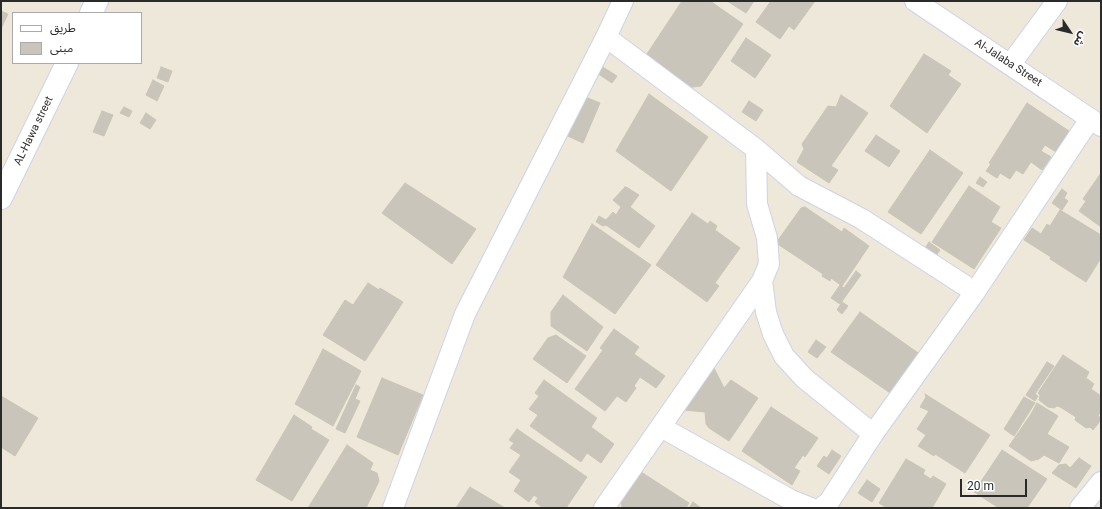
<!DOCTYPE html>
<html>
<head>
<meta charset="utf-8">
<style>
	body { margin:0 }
	#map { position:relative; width:1102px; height:509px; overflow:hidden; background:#eee8db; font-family:Roboto,"Noto Sans Arabic",sans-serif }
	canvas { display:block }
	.frame { position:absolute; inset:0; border:2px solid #2a2a2a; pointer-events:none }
	.legend { position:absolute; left:12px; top:12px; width:130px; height:52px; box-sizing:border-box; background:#fff; border:1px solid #aaa; margin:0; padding:5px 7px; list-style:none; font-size:12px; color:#2a2a2a }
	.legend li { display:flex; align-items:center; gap:8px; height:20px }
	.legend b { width:20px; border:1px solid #aaa }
	.north { position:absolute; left:1050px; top:12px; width:40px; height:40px; -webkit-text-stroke:3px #fff; paint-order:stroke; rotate:125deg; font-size:11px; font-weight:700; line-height:16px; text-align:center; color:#2a2a2a }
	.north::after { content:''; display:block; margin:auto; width:14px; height:18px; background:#2a2a2a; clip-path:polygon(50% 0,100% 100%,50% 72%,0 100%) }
	.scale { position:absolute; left:960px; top:479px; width:67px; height:18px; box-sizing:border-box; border:2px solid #2a2a2a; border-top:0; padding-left:5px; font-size:12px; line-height:14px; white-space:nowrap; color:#2a2a2a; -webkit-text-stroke:3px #fff; paint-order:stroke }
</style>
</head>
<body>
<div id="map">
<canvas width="1102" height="509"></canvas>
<div class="frame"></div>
<ul class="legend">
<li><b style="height:5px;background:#fff"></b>طريق</li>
<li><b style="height:11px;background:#c9c5bb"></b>مبنى</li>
</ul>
<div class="north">ش</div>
<div class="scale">20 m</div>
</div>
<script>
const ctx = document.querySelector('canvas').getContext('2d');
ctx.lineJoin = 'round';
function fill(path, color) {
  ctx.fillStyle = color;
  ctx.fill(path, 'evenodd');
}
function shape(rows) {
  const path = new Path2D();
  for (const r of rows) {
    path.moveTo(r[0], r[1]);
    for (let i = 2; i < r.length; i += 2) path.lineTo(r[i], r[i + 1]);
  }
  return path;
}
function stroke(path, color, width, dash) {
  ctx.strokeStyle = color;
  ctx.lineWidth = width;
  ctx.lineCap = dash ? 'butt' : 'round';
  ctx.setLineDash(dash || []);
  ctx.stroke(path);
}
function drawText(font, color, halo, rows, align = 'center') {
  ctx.font = font + ' Roboto,sans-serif';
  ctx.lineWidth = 3.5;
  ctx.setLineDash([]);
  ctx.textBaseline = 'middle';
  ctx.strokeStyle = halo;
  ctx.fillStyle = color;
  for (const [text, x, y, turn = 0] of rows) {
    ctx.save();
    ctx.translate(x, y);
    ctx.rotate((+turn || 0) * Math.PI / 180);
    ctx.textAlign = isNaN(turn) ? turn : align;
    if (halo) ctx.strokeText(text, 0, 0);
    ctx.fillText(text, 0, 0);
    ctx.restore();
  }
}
const building = shape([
	[682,1,710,1,743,24,701,86,685,88,643,60,682,1],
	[727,1,754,1,746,13,727,1],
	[771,1,815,1,794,30,789,26,780,39,756,22,771,1],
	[1,11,8,14,1,29,1,11],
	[746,38,771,55,755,78,731,61,746,38],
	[924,54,951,71,948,75,961,84,927,133,890,106,924,54],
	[601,66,617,76,612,83,594,71,601,66],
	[161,67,172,71,168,82,157,78,161,67],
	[153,80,164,86,157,101,146,95,153,80],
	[578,94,600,103,583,143,561,133,578,94],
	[649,94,708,137,671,191,616,151,649,94],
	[841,95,868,113,831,166,838,170,829,183,797,162,804,149,802,144,828,106,836,107,841,95],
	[749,101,763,110,756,121,742,112,749,101],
	[1027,103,1069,131,1056,152,1045,145,1041,151,1051,157,1042,170,1031,162,1023,174,1016,170,1010,179,1000,173,997,178,986,171,991,164,989,163,1027,103],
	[124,107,132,111,129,117,120,113,124,107],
	[102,111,113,115,104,136,93,132,102,111],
	[146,113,156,120,150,129,140,123,146,113],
	[876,135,900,151,889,167,865,151,876,135],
	[930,150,963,173,921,234,888,212,930,150],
	[1101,173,1101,227,1079,211,1086,201,1083,199,1101,173],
	[980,177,987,182,983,187,976,183,980,177],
	[405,183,476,229,452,264,382,213,405,183],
	[969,186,1000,207,991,222,1001,228,974,269,932,242,969,186],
	[625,187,628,188,639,195,630,207,655,226,639,248,606,225,603,226,596,222,599,216,606,220,613,212,616,215,621,207,613,200,625,187],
	[1062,189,1067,193,1064,198,1068,201,1062,210,1052,203,1062,189],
	[805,207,842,232,844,228,869,246,842,286,831,278,830,281,822,276,823,274,776,243,801,208,805,207],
	[1060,210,1101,235,1101,258,1086,282,1050,259,1051,257,1024,240,1032,228,1041,234,1047,224,1050,226,1060,210],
	[692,213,708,224,710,221,717,226,715,230,740,248,715,283,719,286,707,302,656,265,692,213],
	[592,224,651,265,615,314,563,277,592,224],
	[929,242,940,250,935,257,924,250,929,242],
	[856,271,861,275,840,304,831,298,840,285,844,288,856,271],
	[368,283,379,290,380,288,403,302,365,361,323,335,345,300,353,305,368,283],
	[563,295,603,327,587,351,551,326,551,312,563,295],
	[842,302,848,306,842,314,837,310,842,302],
	[860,312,921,355,893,395,831,352,860,312],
	[614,329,639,347,634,354,665,376,656,388,640,377,634,386,636,388,626,402,617,396,605,411,575,389,603,350,600,348,614,329],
	[556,335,586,356,567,383,533,359,548,338,556,335],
	[816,340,826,347,817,358,808,352,816,340],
	[323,349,361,371,333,426,295,404,323,349],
	[1063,355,1089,372,1086,378,1094,384,1091,389,1101,396,1101,411,1098,416,1101,418,1101,420,1093,430,1090,427,1086,428,1075,420,1076,417,1060,407,1057,406,1054,408,1048,407,1039,400,1040,395,1038,393,1063,355],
	[1047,362,1054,366,1035,394,1038,396,1035,401,1026,395,1047,362],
	[713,366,724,388,731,380,758,398,729,441,709,428,706,424,705,412,683,410,688,396,697,397,690,392,713,366],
	[382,378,423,395,398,455,357,437,382,378],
	[544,380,597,418,591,427,614,444,601,463,587,453,581,462,530,426,538,415,529,409,539,396,535,393,544,380],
	[356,385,360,387,355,399,360,401,345,433,336,429,356,385],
	[925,394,990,435,965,473,935,454,934,456,918,446,926,435,917,429,929,411,920,407,926,397,925,394],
	[1,396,38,418,15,456,1,447,1,396],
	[1024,397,1035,403,1014,436,1004,429,1024,397],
	[1037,403,1058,416,1047,434,1069,447,1059,463,1044,455,1039,459,1031,461,1009,446,1031,414,1037,403],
	[771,407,818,438,805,457,803,455,794,468,800,471,792,485,742,451,771,407],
	[294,415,312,427,311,429,329,440,292,501,256,480,294,415],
	[517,429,587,477,566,508,543,508,535,502,538,498,534,495,529,502,514,491,521,480,509,472,521,455,510,448,514,443,509,440,517,429],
	[347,445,373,463,370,470,377,473,379,481,366,508,308,508,347,445],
	[832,450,841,456,829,474,817,466,824,456,827,458,832,450],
	[1002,450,1047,479,1027,508,999,508,974,492,1002,450],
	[1079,458,1091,466,1076,488,1052,473,1059,465,1066,464,1070,468,1079,458],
	[906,459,925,470,923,474,931,479,933,476,946,484,932,508,887,508,879,503,906,459],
	[641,472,689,503,686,508,622,508,621,499,641,472],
	[867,480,880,489,872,502,858,493,867,480],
	[470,487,505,508,456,508,470,487],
	[693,502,701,508,689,508,693,502]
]);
fill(building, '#c9c5bb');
stroke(building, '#c9c5b5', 1);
const minor = shape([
	[915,1,1101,126],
	[606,37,756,149,799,186,862,219,975,292],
	[1010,65,1057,1],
	[762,281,766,312,773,334,784,356,804,378,873,434],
	[661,427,791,500,811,508],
	[393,508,465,314,606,37,623,1],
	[604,508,762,281,769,264,767,238,757,204,756,149],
	[821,508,829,502,873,434,975,292,1090,119],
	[1080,508,1101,482]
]);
const tertiary = shape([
	[91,13,97,1],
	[1,198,67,63]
]);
stroke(minor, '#d0d1e5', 22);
stroke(tertiary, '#d0d1e5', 24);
stroke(minor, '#fff', 20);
stroke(tertiary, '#fff', 22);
drawText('11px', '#2a2a2a', '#fff', [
	["Al-Jalaba Street",1008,63,33],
	["AL-Hawa street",34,131,-64]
]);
</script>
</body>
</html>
